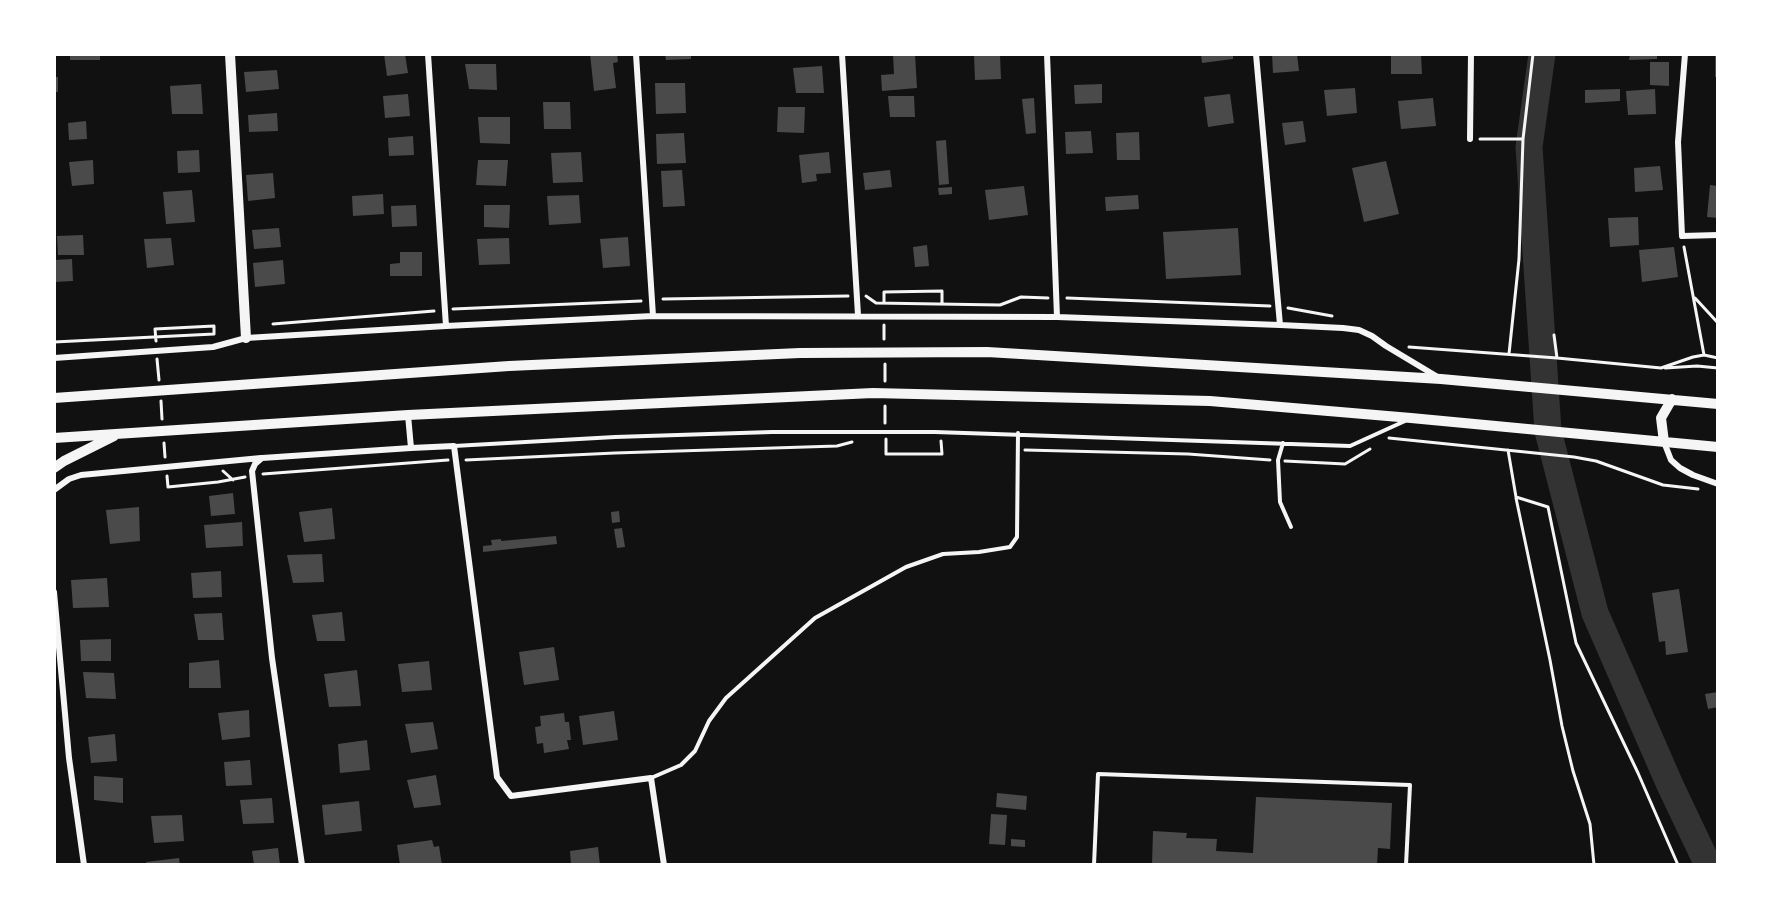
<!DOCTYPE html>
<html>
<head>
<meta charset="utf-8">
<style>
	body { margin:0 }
	#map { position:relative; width:1772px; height:919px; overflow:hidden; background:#111; font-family:"PT Serif",serif }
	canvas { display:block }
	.frame { position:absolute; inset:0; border:56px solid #fff; pointer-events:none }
</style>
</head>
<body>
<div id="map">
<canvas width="1772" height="919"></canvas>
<div class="frame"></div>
</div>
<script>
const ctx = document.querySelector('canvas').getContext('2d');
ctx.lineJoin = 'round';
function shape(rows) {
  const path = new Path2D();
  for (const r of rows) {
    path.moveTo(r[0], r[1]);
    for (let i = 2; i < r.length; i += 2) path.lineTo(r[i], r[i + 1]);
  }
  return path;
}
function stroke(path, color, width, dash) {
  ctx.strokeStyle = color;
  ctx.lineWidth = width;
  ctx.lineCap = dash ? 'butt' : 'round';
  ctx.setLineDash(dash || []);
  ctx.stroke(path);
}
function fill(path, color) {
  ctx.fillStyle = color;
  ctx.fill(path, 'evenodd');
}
stroke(shape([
	[1542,54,1529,147,1548,431,1595,613,1670,785,1708,865]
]), '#333', 27);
fill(shape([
	[70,54,100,54,100,60,70,60],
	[384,54,405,54,408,73,387,76],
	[590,54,617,54,618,62,613,63,616,88,594,91],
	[665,54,691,54,691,59,666,60],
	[893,54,915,54,917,88,882,91,881,75,894,74],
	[1201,54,1233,54,1233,59,1202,63],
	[1272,54,1297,54,1299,71,1273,73],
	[1391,54,1421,54,1422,74,1391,74],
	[1630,54,1657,54,1657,59,1629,60],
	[1715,54,1718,54,1718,77,1715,77],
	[974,55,1000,55,1001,79,975,80],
	[1650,62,1669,62,1669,86,1650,85],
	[465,64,496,64,497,90,469,89],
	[822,66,824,93,796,93,793,68],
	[277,70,279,89,246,92,244,72],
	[54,77,58,77,58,92,54,92],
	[655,83,685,83,686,113,656,114],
	[201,84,203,114,172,114,170,86],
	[1102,84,1102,103,1075,104,1074,85],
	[1355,88,1357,113,1327,116,1324,90],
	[1620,89,1620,101,1585,103,1585,90],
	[1655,89,1656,114,1628,115,1626,91],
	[408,94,410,116,385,118,383,96],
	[1230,94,1234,123,1208,127,1204,97],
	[888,96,914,96,915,117,890,117],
	[1034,98,1036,133,1026,134,1022,99],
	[1433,98,1436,126,1401,129,1398,101],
	[543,102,570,102,571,129,544,129],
	[778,107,805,107,804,133,777,132],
	[277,113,278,131,249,132,248,115],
	[478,117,510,117,510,144,480,143],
	[86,121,87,139,69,140,68,123],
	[1303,121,1306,142,1285,145,1282,123],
	[1091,131,1093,153,1066,154,1065,132],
	[1139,132,1140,160,1117,160,1116,133],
	[684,133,686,163,657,164,656,134],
	[413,136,414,155,389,156,388,138],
	[946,140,949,184,939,185,936,141],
	[199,150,200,172,178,173,177,151],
	[581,152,583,182,553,183,551,153],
	[829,152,831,173,816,174,817,181,802,183,799,155],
	[93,160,94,184,72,186,69,162],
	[478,160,508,160,506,186,476,185],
	[1386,161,1399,214,1364,222,1352,168],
	[1660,166,1663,190,1635,192,1634,168],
	[682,170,685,206,663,207,661,171],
	[890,170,892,187,865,190,863,173],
	[273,173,275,198,248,201,246,175],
	[1710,185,1718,186,1718,218,1707,217],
	[1024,186,1028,215,989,220,985,190],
	[952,187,952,194,939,195,938,188],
	[192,190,195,222,166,224,163,192],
	[383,194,384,214,353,216,352,196],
	[579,195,581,223,549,225,547,196],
	[1138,195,1139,209,1106,211,1105,197],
	[416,205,417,226,392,227,391,206],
	[484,205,510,205,509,228,484,227],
	[1638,217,1639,245,1610,247,1608,218],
	[279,228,281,247,254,249,252,230],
	[1238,228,1241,275,1166,279,1163,232],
	[83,235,84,255,58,255,57,236],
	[628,237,630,266,603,268,600,239],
	[171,238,174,265,147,268,144,239],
	[509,238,510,264,479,265,477,239],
	[927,245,929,266,915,267,913,247],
	[1674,247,1678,277,1642,282,1639,250],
	[400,252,422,252,422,276,390,276,390,264,400,263],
	[72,259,73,281,54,282,54,260],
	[283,260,285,284,255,287,253,263],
	[233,493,235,514,211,516,209,496],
	[139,507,140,541,110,544,106,510],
	[332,508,335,539,304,542,299,512],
	[619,511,620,522,612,523,611,512],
	[242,522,243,546,206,548,204,525],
	[622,528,625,547,617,548,614,529],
	[556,536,557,544,483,552,483,546,492,545,491,540,501,539,501,541],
	[322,554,324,582,293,583,287,555],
	[221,571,222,597,193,598,191,573],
	[107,578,109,607,73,608,71,580],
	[1679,589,1688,652,1666,655,1665,641,1659,642,1652,593],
	[342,612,345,641,317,641,312,615],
	[222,613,224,640,198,640,194,614],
	[111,639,111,661,81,661,80,640],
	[554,647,559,680,524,685,519,652],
	[219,660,221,688,189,688,189,663],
	[429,661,432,690,402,692,398,664],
	[357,670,361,706,329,707,324,674],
	[83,672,114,673,116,699,86,698],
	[1718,692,1718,707,1708,709,1705,694],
	[249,710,250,737,222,740,218,713],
	[614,711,618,740,583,745,579,716],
	[564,713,565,722,569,722,571,740,567,740,569,749,544,753,543,743,537,744,535,727,541,726,540,716],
	[433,722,438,749,411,753,405,724],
	[115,734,117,761,91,763,88,737],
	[367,740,370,770,340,773,338,744],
	[250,760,252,785,226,786,224,762],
	[436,775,441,805,414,808,407,780],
	[94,776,123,778,123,803,94,800],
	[997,793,1027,796,1026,810,996,807],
	[1256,797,1392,803,1390,849,1378,848,1377,865,1152,865,1153,831,1187,833,1186,838,1217,839,1216,851,1253,853],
	[272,798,274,823,243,824,240,800],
	[359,801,362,831,325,835,322,805],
	[991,814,1007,815,1005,845,989,844],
	[182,815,184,841,154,843,151,816],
	[1011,839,1025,840,1025,847,1011,846],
	[432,840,434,847,439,846,442,865,400,865,397,845],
	[598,847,600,865,571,865,570,851],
	[278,848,280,865,254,865,252,851],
	[179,858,180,865,147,865,146,862]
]), '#4a4a4a');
stroke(shape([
	[1480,139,1523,139],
	[1684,247,1704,355],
	[866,296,876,303,1000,305,1021,297,1048,298],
	[1067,298,1270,306],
	[1695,298,1718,323],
	[663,299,848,296],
	[884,303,884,292,942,291,942,304],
	[1288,308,1332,316],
	[453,309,641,301],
	[273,324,434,311],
	[884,325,884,339],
	[1554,335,1557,358],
	[156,341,155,329,214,326,214,334],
	[54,342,214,334],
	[1409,347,1557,358,1661,368,1693,357,1704,355,1718,358],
	[1509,354,1519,259,1523,139,1533,54],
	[157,359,159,380],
	[885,364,885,381],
	[1665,368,1697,366,1718,368],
	[161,401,162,419],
	[885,406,885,423],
	[1389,438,1574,457,1596,461,1663,485,1698,489],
	[886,439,886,454,942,454,941,441],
	[164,443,165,457],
	[1025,450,1188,454,1270,460],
	[1508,450,1516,497,1548,507,1576,643,1638,773,1678,865],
	[466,460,615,453,837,446,852,442],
	[1285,461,1345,464,1370,449],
	[223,471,233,480],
	[263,474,448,460],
	[167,476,168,487,218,482,245,477],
	[1516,498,1550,660,1562,726,1573,771,1590,824,1594,865]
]), '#f5f5f5', 3);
stroke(shape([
	[1283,443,1278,460,1280,502,1291,527],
	[454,446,615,437,772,432,935,432,1350,446,1405,421],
	[651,778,681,765,695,751,709,721,726,698,815,618,906,567,943,554,979,552,1010,547,1017,537,1018,433],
	[1094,865,1098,774,1410,785,1406,865]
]), '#f5f5f5', 4);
stroke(shape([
	[428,54,446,326],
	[636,54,653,316],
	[842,54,858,315],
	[1047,54,1057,317],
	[1256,54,1280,325],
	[1685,54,1678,142,1682,236,1718,235],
	[1470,139,1471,54],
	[54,358,213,347,246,338,446,326,653,316,1057,317,1280,325,1343,328,1359,330,1372,336,1386,346,1436,376],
	[1664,442,1671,460,1680,468,1693,475,1718,484],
	[411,448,454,446,497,777,511,796,651,778,664,865],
	[54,490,69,479,81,475,261,458],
	[54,592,69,758,84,865],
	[302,865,272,658,252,471,255,464,262,458,411,448,408,415]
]), '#f5f5f5', 6);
stroke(shape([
	[230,54,246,338]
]), '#f5f5f5', 10);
stroke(shape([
	[54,398,509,366,800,353,987,352,1441,379,1718,404],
	[54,438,408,415,873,393,1210,401,1411,418,1718,447],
	[1664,442,1661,418,1672,399],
	[54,468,64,461,114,436]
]), '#f5f5f5', 10);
</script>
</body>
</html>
